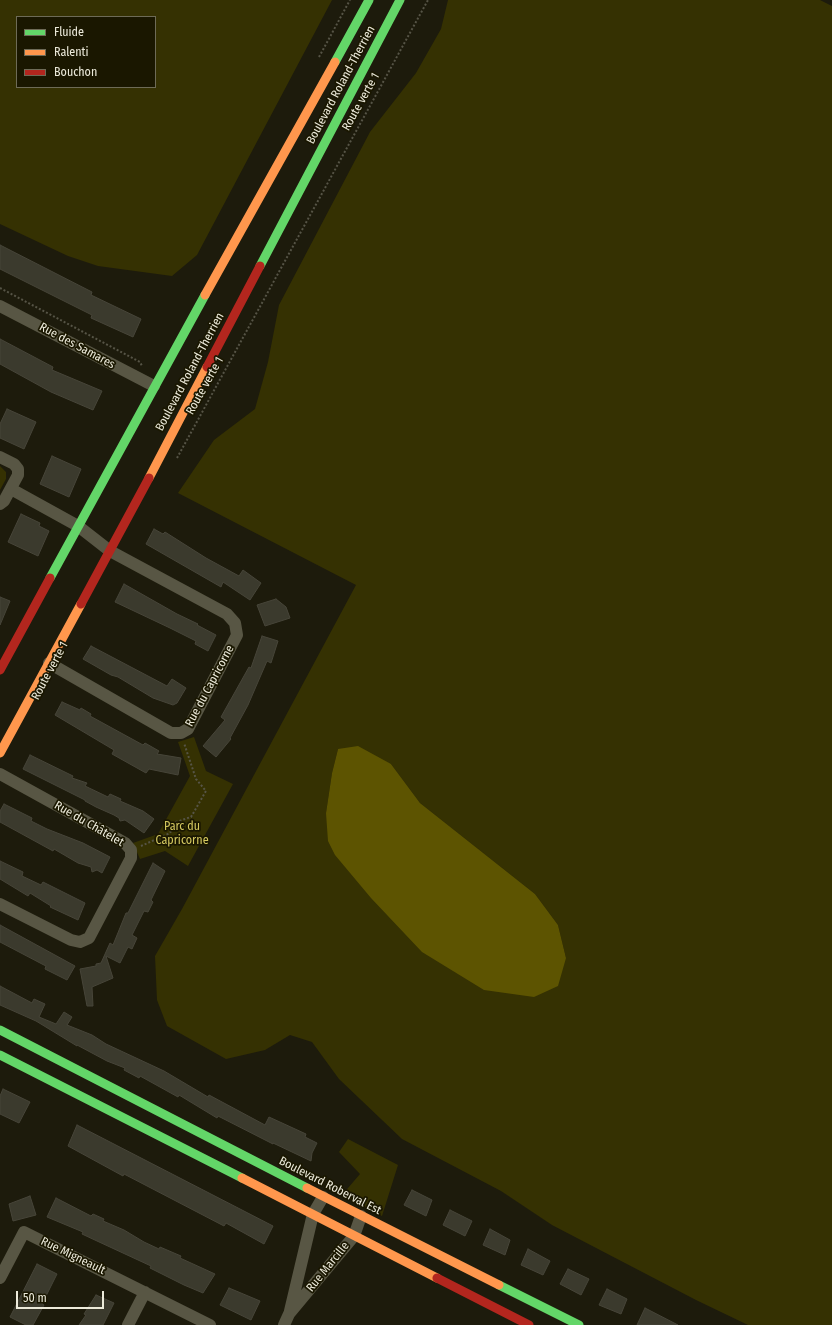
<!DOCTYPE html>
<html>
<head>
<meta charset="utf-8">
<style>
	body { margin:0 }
	#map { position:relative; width:832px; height:1325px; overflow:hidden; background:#1d1b0c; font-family:"Fira Sans Condensed",sans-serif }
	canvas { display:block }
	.legend { position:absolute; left:16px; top:16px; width:140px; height:72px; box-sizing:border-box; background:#1a1700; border:1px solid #6e6b57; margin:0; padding:5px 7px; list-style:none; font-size:12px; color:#eceada }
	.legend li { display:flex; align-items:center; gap:8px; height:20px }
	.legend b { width:20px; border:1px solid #6e6b57 }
	.scale { position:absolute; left:16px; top:1291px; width:88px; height:18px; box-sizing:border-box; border:2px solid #eceada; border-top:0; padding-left:5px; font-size:12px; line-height:14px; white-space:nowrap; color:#eceada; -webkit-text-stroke:3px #1a1700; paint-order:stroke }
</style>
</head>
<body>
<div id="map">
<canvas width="832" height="1325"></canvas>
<ul class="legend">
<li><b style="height:5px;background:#63d668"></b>Fluide</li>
<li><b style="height:5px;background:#ff974d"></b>Ralenti</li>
<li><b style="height:5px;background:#b3261e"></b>Bouchon</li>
</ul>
<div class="scale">50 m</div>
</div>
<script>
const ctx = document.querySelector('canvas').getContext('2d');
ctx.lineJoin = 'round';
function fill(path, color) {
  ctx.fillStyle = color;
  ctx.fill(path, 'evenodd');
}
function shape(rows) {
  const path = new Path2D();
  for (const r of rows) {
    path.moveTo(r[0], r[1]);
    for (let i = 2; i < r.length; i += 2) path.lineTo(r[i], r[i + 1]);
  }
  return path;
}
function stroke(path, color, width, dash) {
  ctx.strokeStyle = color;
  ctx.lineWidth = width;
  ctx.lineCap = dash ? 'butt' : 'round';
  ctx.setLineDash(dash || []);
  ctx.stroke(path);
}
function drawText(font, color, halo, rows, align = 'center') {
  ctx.font = font + ' "Fira Sans Condensed",sans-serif';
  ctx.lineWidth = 3.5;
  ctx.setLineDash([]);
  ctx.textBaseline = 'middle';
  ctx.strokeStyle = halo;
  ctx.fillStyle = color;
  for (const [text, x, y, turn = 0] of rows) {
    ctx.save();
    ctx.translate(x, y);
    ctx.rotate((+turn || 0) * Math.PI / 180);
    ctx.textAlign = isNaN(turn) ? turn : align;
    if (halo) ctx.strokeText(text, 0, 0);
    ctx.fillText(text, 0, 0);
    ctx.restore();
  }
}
fill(shape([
	[0,0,332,0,197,255,172,276,98,266,68,256,0,224],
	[17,17,155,17,155,87,17,87],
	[448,0,820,0,832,6,832,1325,748,1325,696,1300,552,1225,501,1191,402,1139,339,1079,312,1042,290,1035,265,1050,226,1059,167,1026,157,1000,155,956,182,909,356,585,178,493,214,440,255,409,268,362,279,305,370,132,416,73,441,29],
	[338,749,391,764,420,803,535,894,558,925,566,958,326,813,332,773],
	[0,466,6,472,6,479,0,490],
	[194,737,206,771,233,784,188,866,165,851,140,859,133,843,158,834,190,776,178,742],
	[348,1139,398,1165,382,1216,342,1195,360,1174,339,1152]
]), '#353102');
fill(shape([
	[358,746,391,764,420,803,535,894,558,925,566,958,558,986,534,997,484,990,422,952,371,898,335,855,328,841,326,813,332,773,338,749]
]), '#5d5401');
const building = shape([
	[0,245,92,292,91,295,141,319,133,337,91,318,92,315,0,269,0,245],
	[0,339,53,367,52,370,102,391,93,410,51,392,0,364,0,339],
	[7,409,36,422,24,449,0,438,0,424,7,409],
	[52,456,81,469,69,497,40,484,52,456],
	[21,514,40,523,39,526,49,531,38,556,8,542,21,514],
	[154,529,163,534,165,532,206,558,239,576,243,570,261,583,250,600,223,582,221,587,146,544,154,529],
	[124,584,177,614,198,624,197,625,216,635,208,651,195,644,196,641,170,628,115,602,124,584],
	[0,597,10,601,0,625,0,597],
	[276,599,286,607,290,618,265,626,257,605,276,599],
	[262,636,278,641,271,663,267,661,248,705,230,738,231,739,216,757,203,746,225,720,221,717,249,667,251,668,262,636],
	[91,646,167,686,172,679,186,688,177,703,173,705,153,698,118,677,111,675,83,659,91,646],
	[62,702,80,710,81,708,91,714,90,716,143,745,145,743,159,751,157,754,181,758,178,775,149,769,146,773,112,754,114,750,55,715,62,702],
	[30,755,73,776,72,778,87,783,85,786,108,797,110,794,121,799,120,801,143,811,154,819,144,833,125,820,120,821,119,818,114,815,96,807,85,801,85,800,23,769,30,755],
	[4,804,32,818,31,821,47,829,83,843,110,857,102,873,97,870,92,872,91,867,78,863,54,849,53,851,0,822,0,811,4,804],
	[0,861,23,872,22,876,41,885,43,882,85,903,78,920,50,907,51,906,30,893,28,896,0,879,0,861],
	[153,863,165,871,151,900,153,902,148,912,144,911,132,935,137,938,132,949,128,947,120,963,106,956,113,978,92,987,93,1006,87,1006,80,969,96,966,96,964,101,963,110,943,113,945,126,913,128,913,153,863],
	[0,925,75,966,67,980,45,969,46,966,42,964,0,942,0,925],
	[0,986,32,1003,34,999,45,1004,39,1017,56,1024,64,1012,72,1017,67,1025,92,1035,106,1044,164,1071,208,1097,209,1095,265,1125,269,1117,306,1134,305,1137,317,1143,312,1153,311,1161,273,1143,273,1144,218,1116,217,1118,179,1095,178,1097,140,1076,139,1078,124,1070,125,1068,107,1061,77,1045,77,1046,36,1021,0,1005,0,986],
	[3,1089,30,1102,19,1123,0,1114,0,1096,3,1089],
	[77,1125,273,1226,264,1244,226,1223,224,1226,124,1174,123,1176,68,1146,77,1125],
	[412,1190,432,1200,426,1216,404,1205,412,1190],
	[30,1196,36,1215,13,1221,9,1204,30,1196],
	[56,1198,91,1216,93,1214,104,1219,103,1221,124,1230,144,1242,159,1249,160,1247,181,1256,180,1258,215,1274,203,1293,184,1285,150,1268,151,1266,97,1241,82,1234,83,1232,47,1217,56,1198],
	[450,1210,472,1221,465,1236,443,1225,450,1210],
	[490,1229,510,1240,505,1255,483,1245,490,1229],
	[528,1249,550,1261,543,1275,521,1265,528,1249],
	[37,1264,57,1274,42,1304,44,1305,33,1325,26,1325,10,1317,37,1264],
	[568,1269,589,1279,581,1295,560,1284,568,1269],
	[229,1288,260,1301,251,1320,220,1305,229,1288],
	[607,1289,627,1299,621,1314,599,1305,607,1289],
	[96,1295,114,1303,103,1325,79,1325,86,1315,84,1314,96,1295],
	[645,1308,678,1325,637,1325,645,1308]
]);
fill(building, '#3b3a2d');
stroke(building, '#474539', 1);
stroke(shape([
	[319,57,350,0],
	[0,288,140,362,142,366],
	[177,458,428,0],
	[141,846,170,833,176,822,191,817,206,791,196,779,184,743]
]), '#565446', 2, [2, 2]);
stroke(shape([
	[0,306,154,386],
	[0,457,14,464,18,469,18,475,4,501,0,504],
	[11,489,78,526,110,551,227,614,235,623,237,635,188,729,181,733,171,733,49,663],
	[0,774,125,843,131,850,131,858,89,938,80,942,71,940,0,904],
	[0,1278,24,1232,210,1325],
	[290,1311,313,1214,323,1197],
	[128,1325,145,1292],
	[284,1325,289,1314,354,1236,361,1216]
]), '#585644', 12);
stroke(shape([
	[335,62,369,0],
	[260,266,400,0],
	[50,578,205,295],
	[0,1030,307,1188],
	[0,1055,242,1178],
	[499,1285,579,1325]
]), '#63d668', 9);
stroke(shape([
	[205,295,335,62],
	[149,478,207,367],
	[0,753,81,604],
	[242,1178,437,1278],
	[307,1188,499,1285]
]), '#ff974d', 9);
stroke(shape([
	[207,367,260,266],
	[81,604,149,478],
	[0,670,50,578],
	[437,1278,529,1325]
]), '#b3261e', 9);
drawText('12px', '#eceada', '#1a1700', [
	["Boulevard Roland-Therrien",341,85,-62],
	["Route verte 1",361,102,-61],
	["Rue des Samares",77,346,28],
	["Boulevard Roland-Therrien",190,372,-62],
	["Route verte 1",205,386,-61],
	["Route verte 1",50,671,-62],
	["Rue du Capricorne",210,686,-62],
	["Rue du Châtelet",89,824,30],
	["Boulevard Roberval Est",330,1186,27],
	["Rue Migneault",73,1256,26],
	["Rue Marcille",328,1267,-51]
]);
drawText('12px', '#d4c85f', '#1a1700', [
	["Parc du",182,827],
	["Capricorne",182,841]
]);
</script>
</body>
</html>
